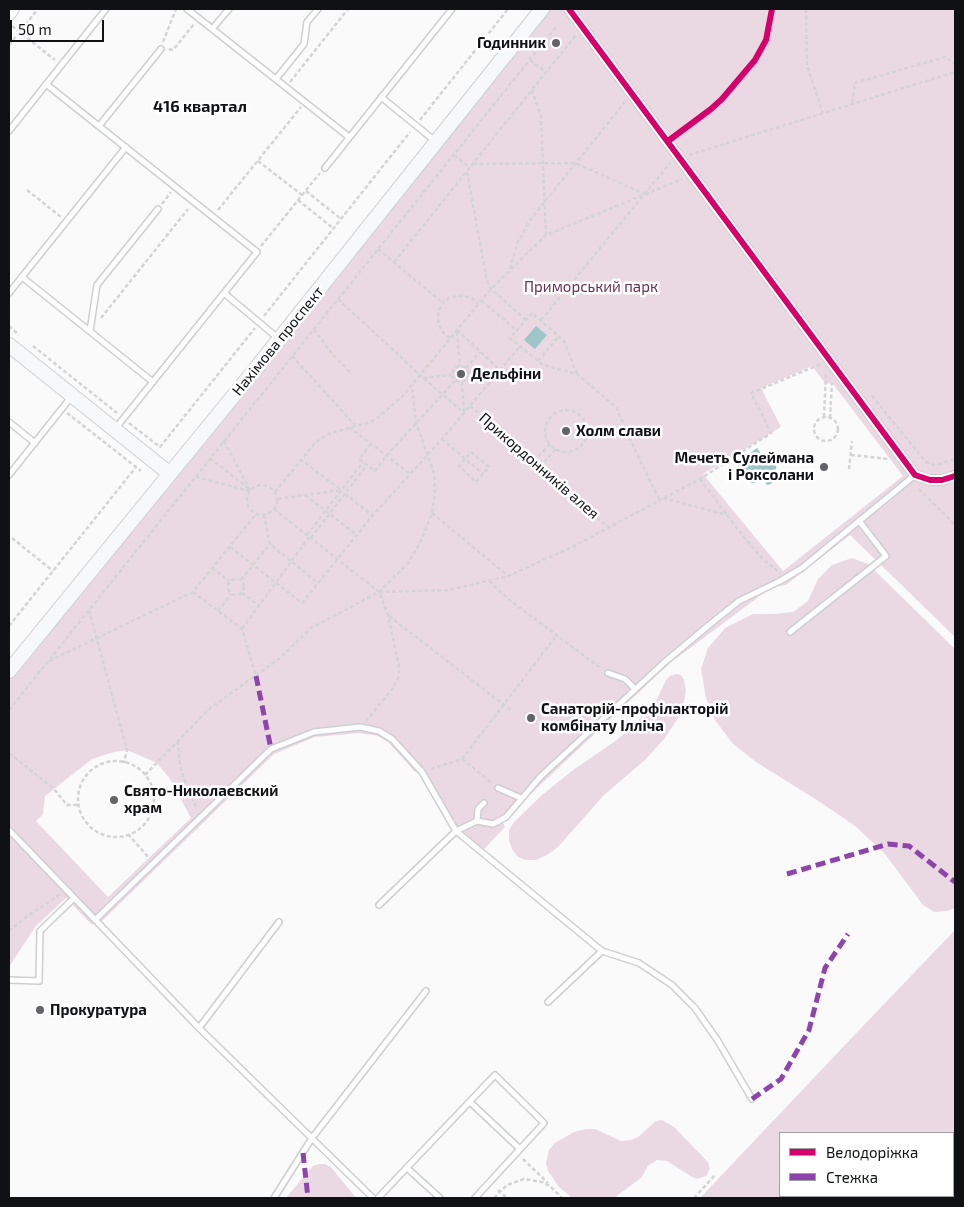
<!DOCTYPE html>
<html>
<head>
<meta charset="utf-8">
<style>
	body { margin:0 }
	#map { position:relative; width:964px; height:1207px; overflow:hidden; background:#fafafb; font-family:"Exo 2",sans-serif }
	canvas { display:block }
	.frame { position:absolute; inset:0; border:10px solid #101115; pointer-events:none }
	.legend { position:absolute; left:779px; top:1132px; width:175px; height:65px; box-sizing:border-box; background:#fff; border:1px solid #9fa0a1; margin:0; padding:6px 9px; list-style:none; font-size:15px; color:#101115 }
	.legend li { display:flex; align-items:center; gap:10px; height:25px }
	.legend b { width:25px; border:1px solid #9fa0a1 }
	.scale { position:absolute; left:10px; top:20px; width:94px; height:22px; box-sizing:border-box; border:2px solid #101115; border-top:0; padding-left:6px; font-size:15px; line-height:18px; white-space:nowrap; color:#101115; -webkit-text-stroke:4px #fff; paint-order:stroke }
</style>
</head>
<body>
<div id="map">
<canvas width="964" height="1207"></canvas>
<div class="frame"></div>
<ul class="legend">
<li><b style="height:6px;background:#d6006c"></b>Велодоріжка</li>
<li><b style="height:6px;background:#8e44ad"></b>Стежка</li>
</ul>
<div class="scale">50 m</div>
</div>
<script>
const ctx = document.querySelector('canvas').getContext('2d');
ctx.lineJoin = 'round';
function fill(path, color) {
  ctx.fillStyle = color;
  ctx.fill(path, 'evenodd');
}
function shape(rows) {
  const path = new Path2D();
  for (const r of rows) {
    if (r.length === 3) {
      path.moveTo(r[0] + r[2], r[1]);
      path.arc(r[0], r[1], r[2], 0, 2 * Math.PI);
      continue;
    }
    path.moveTo(r[0], r[1]);
    for (let i = 2; i < r.length; i += 2) path.lineTo(r[i], r[i + 1]);
  }
  return path;
}
function stroke(path, color, width, dash) {
  ctx.strokeStyle = color;
  ctx.lineWidth = width;
  ctx.lineCap = dash ? 'butt' : 'round';
  ctx.setLineDash(dash || []);
  ctx.stroke(path);
}
function drawText(font, color, halo, rows, align = 'center') {
  ctx.font = font + ' "Exo 2",sans-serif';
  ctx.lineWidth = 5;
  ctx.setLineDash([]);
  ctx.textBaseline = 'middle';
  ctx.strokeStyle = halo;
  ctx.fillStyle = color;
  for (const [text, x, y, turn = 0] of rows) {
    ctx.save();
    ctx.translate(x, y);
    ctx.rotate((+turn || 0) * Math.PI / 180);
    ctx.textAlign = isNaN(turn) ? turn : align;
    if (halo) ctx.strokeText(text, 0, 0);
    ctx.fillText(text, 0, 0);
    ctx.restore();
  }
}
fill(shape([
	[543,9,955,9,955,637,850,535,786,585,772,587,670,663,502,821,505,827,484,849,458,829,424,771,415,772,389,743,378,736,359,733,315,737,274,754,99,924,91,924,66,898,35,927,9,967,9,674],
	[812,366,825,383,833,384,903,476,783,571,703,474,781,427,761,388],
	[127,750,157,763,170,779,191,818,108,897,36,821,43,814,45,796,92,759,114,752],
	[852,558,868,564,955,649,955,908,947,911,934,912,923,905,885,854,855,826,820,802,756,762,733,744,715,720,706,698,701,669,708,648,725,628,753,614,773,614,793,612,808,601,818,579,832,565],
	[676,674,681,675,684,680,686,690,684,702,680,715,665,738,645,760,604,795,558,847,547,855,536,860,526,860,518,857,512,849,509,840,509,830,514,822,542,795,573,770,614,742,634,726,656,701,666,680,670,676],
	[955,930,955,1198,700,1198,863,1026],
	[780,1133,953,1133,953,1196,780,1196],
	[662,1120,674,1127,708,1162,710,1169,706,1176,697,1179,692,1177,667,1161,657,1160,648,1166,641,1178,614,1198,572,1198,559,1187,548,1171,546,1163,549,1150,555,1143,574,1132,586,1129,595,1129,621,1141,631,1140,638,1137,656,1121],
	[319,1164,325,1164,331,1167,356,1198,286,1198,304,1176,313,1166]
]), '#ead9e3');
fill(shape([
	[536,326,547,335,535,349,524,340],
	[757,448,762,455,769,453,776,457,777,461,776,469,770,474,773,481,771,484,767,485,762,479,755,483,751,483,745,478,743,475,743,471,747,464,743,458]
]), '#9ec6c9');
const service = shape([
	[187,9,349,137],
	[212,29,229,9],
	[276,79,304,44,307,22,318,9],
	[46,84,257,252,115,429],
	[381,97,435,141],
	[99,126,161,49],
	[9,131,106,9],
	[325,168,452,9],
	[22,277,153,382],
	[9,293,126,147],
	[224,293,279,339],
	[90,331,97,285,158,209],
	[9,422,35,443],
	[9,475,72,396],
	[790,632,886,556,860,522],
	[608,673,625,679,635,689],
	[498,788,521,798],
	[477,821,478,809,484,803],
	[9,830,199,1028,373,1198],
	[379,905,456,831,477,821,493,824,506,817,541,776,666,661,709,625,739,601,780,581,802,568,915,475],
	[95,920,271,749,314,732,360,727,379,731,392,739,422,772,456,831,602,951,639,963,672,985,695,1008,718,1041,752,1099],
	[9,980,39,981,40,931,74,898],
	[548,1002,602,951],
	[199,1028,279,922],
	[470,1102,520,1149],
	[407,1168,440,1198],
	[274,1198,312,1138,426,991],
	[378,1198,495,1075,544,1123,475,1198]
]);
const minor = shape([
	[569,9,915,475,930,480,942,480,955,476],
	[9,16,14,9]
]);
const secondary = shape([
	[9,345,170,474],
	[9,671,253,372,542,9]
]);
stroke(service, '#cecfd1', 8);
stroke(minor, '#cecfd1', 12);
stroke(secondary, '#cecfd1', 16);
stroke(shape([
	[806,9,807,66,823,113],
	[12,26,55,60],
	[163,42,176,9],
	[9,45,38,9],
	[169,49,173,50,194,24],
	[530,60,546,72],
	[290,82,348,9],
	[532,90,541,117,546,235],
	[852,103,855,83,945,57,955,64],
	[420,120,508,9],
	[454,155,470,168],
	[689,155,955,72],
	[258,161,302,195],
	[473,164,575,163,645,194],
	[467,172,487,281,491,289,526,320],
	[27,190,61,217],
	[306,191,341,219],
	[298,200,334,229],
	[162,204,171,192],
	[218,210,301,107],
	[261,246,320,173],
	[378,249,443,303],
	[394,262,576,35],
	[510,269,517,244,530,220,625,102],
	[338,299,420,375,464,413],
	[482,301,517,331],
	[264,316,410,132],
	[101,318,188,209],
	[541,320,670,163],
	[9,326,19,335],
	[314,329,333,355,351,373],
	[457,330,500,370],
	[457,332,460,366],
	[450,338,443,332,439,326,438,318,439,310,443,303,449,298,457,296,464,296,472,298,478,304],
	[33,346,117,413],
	[292,356,355,425],
	[538,361,559,336],
	[460,374,8],
	[466,368,480,352],
	[469,373,500,370],
	[577,374,564,341,532,313,510,338,543,365,577,374,616,407,637,454,659,499],
	[423,378,451,375],
	[462,382,464,412],
	[872,396,925,461,930,464,937,465,955,459],
	[470,406,608,527],
	[566,431,21],
	[67,413,141,471],
	[826,429,12],
	[824,417,826,374],
	[830,418,832,383],
	[129,423,160,447,255,328],
	[349,427,409,473],
	[442,439,483,474],
	[224,441,250,490],
	[371,444,359,459,375,471,386,456,455,381],
	[471,452,489,467,476,482,459,466,471,452],
	[851,455,889,459],
	[210,458,249,489],
	[300,459,341,490],
	[534,461,550,444],
	[540,467,556,449],
	[849,469,852,441],
	[196,477,250,491],
	[700,479,743,536,761,557,780,573],
	[262,500,15],
	[919,489,955,525],
	[275,492,315,443,328,434,367,423,376,419,401,398,491,289,546,235,682,179],
	[345,494,372,515],
	[305,495,357,535],
	[663,498,727,515],
	[278,499,341,490],
	[274,509,379,592,388,615,399,666,399,676,394,687,366,721],
	[432,513,508,576],
	[264,515,270,544,318,583],
	[307,535,363,462],
	[12,538,53,571],
	[311,538,367,465],
	[230,547,302,603,373,515,442,439,520,346],
	[212,568,229,581],
	[236,587,8],
	[241,580,270,544],
	[489,581,512,602,602,669],
	[193,592,242,629,256,676],
	[379,592,449,590,508,576,570,548,700,479,771,433,751,393,821,364],
	[242,593,259,605],
	[89,610,127,750,124,763],
	[218,611,231,594],
	[389,616,512,711],
	[9,626,136,467],
	[242,629,309,537],
	[49,661,193,592,256,514],
	[9,710,556,27],
	[178,741,180,765,186,784,197,809],
	[9,753,54,789,67,805,78,805],
	[462,759,492,783],
	[116,799,38],
	[431,769,462,759,557,635],
	[145,775,209,709,280,658,311,628,379,592,408,563,420,543,432,513,435,493,434,473,416,423,412,385],
	[128,834,149,858],
	[9,931,26,917,61,894],
	[523,1159,548,1183],
	[498,1190,507,1198],
	[494,1198,507,1185,524,1179,542,1182,550,1186,562,1198],
	[694,1198,716,1174]
]), '#d4d4d4', 2.5, [4, 2.5]);
stroke(service, '#fefefe', 5);
stroke(minor, '#fefefe', 10);
stroke(secondary, '#f6f8f9', 14);
stroke(shape([
	[256,676,271,749],
	[787,874,888,844,909,846,955,882],
	[752,1099,781,1079,809,1030,825,968,848,934],
	[303,1153,308,1198]
]), '#8e44ad', 5, [10, 5]);
stroke(shape([
	[569,9,915,475,930,480,942,480,955,476],
	[668,141,711,109,722,99,755,60,766,40,772,9]
]), '#d6006c', 6);
for (const [x, y, r, color] of [
	[556,43,5,"#626366"],
	[461,374,5,"#626366"],
	[566,431,5,"#626366"],
	[824,467,5,"#626366"],
	[531,718,5,"#626366"],
	[114,800,5,"#626366"],
	[40,1010,5,"#626366"]
]) {
  const dot = new Path2D();
  dot.arc(x, y, r, 0, 2 * Math.PI);
  ctx.fillStyle = color;
  ctx.fill(dot);
  stroke(dot, '#fff', 2);
}
drawText('bold 15px', '#101115', '#fff', [
	["Годинник",546,43,"right"],
	["Дельфіни",471,374],
	["Холм слави",576,431],
	["Мечеть Сулеймана",814,458,"right"],
	["і Роксолани",814,475,"right"],
	["Санаторій-профілакторій",541,709],
	["комбінату Ілліча",541,726],
	["Свято-Николаевский",124,791],
	["храм",124,808],
	["Прокуратура",50,1010]
], 'left');
drawText('15px', '#632f52', '#fff', [
	["Приморський парк",591,287]
]);
drawText('15px', '#101115', '#fff', [
	["Нахімова проспект",278,341,-51],
	["Прикордонників алея",539,466,41]
]);
drawText('bold 16px', '#101115', '#fff', [
	["416 квартал",200,107]
]);
</script>
</body>
</html>
